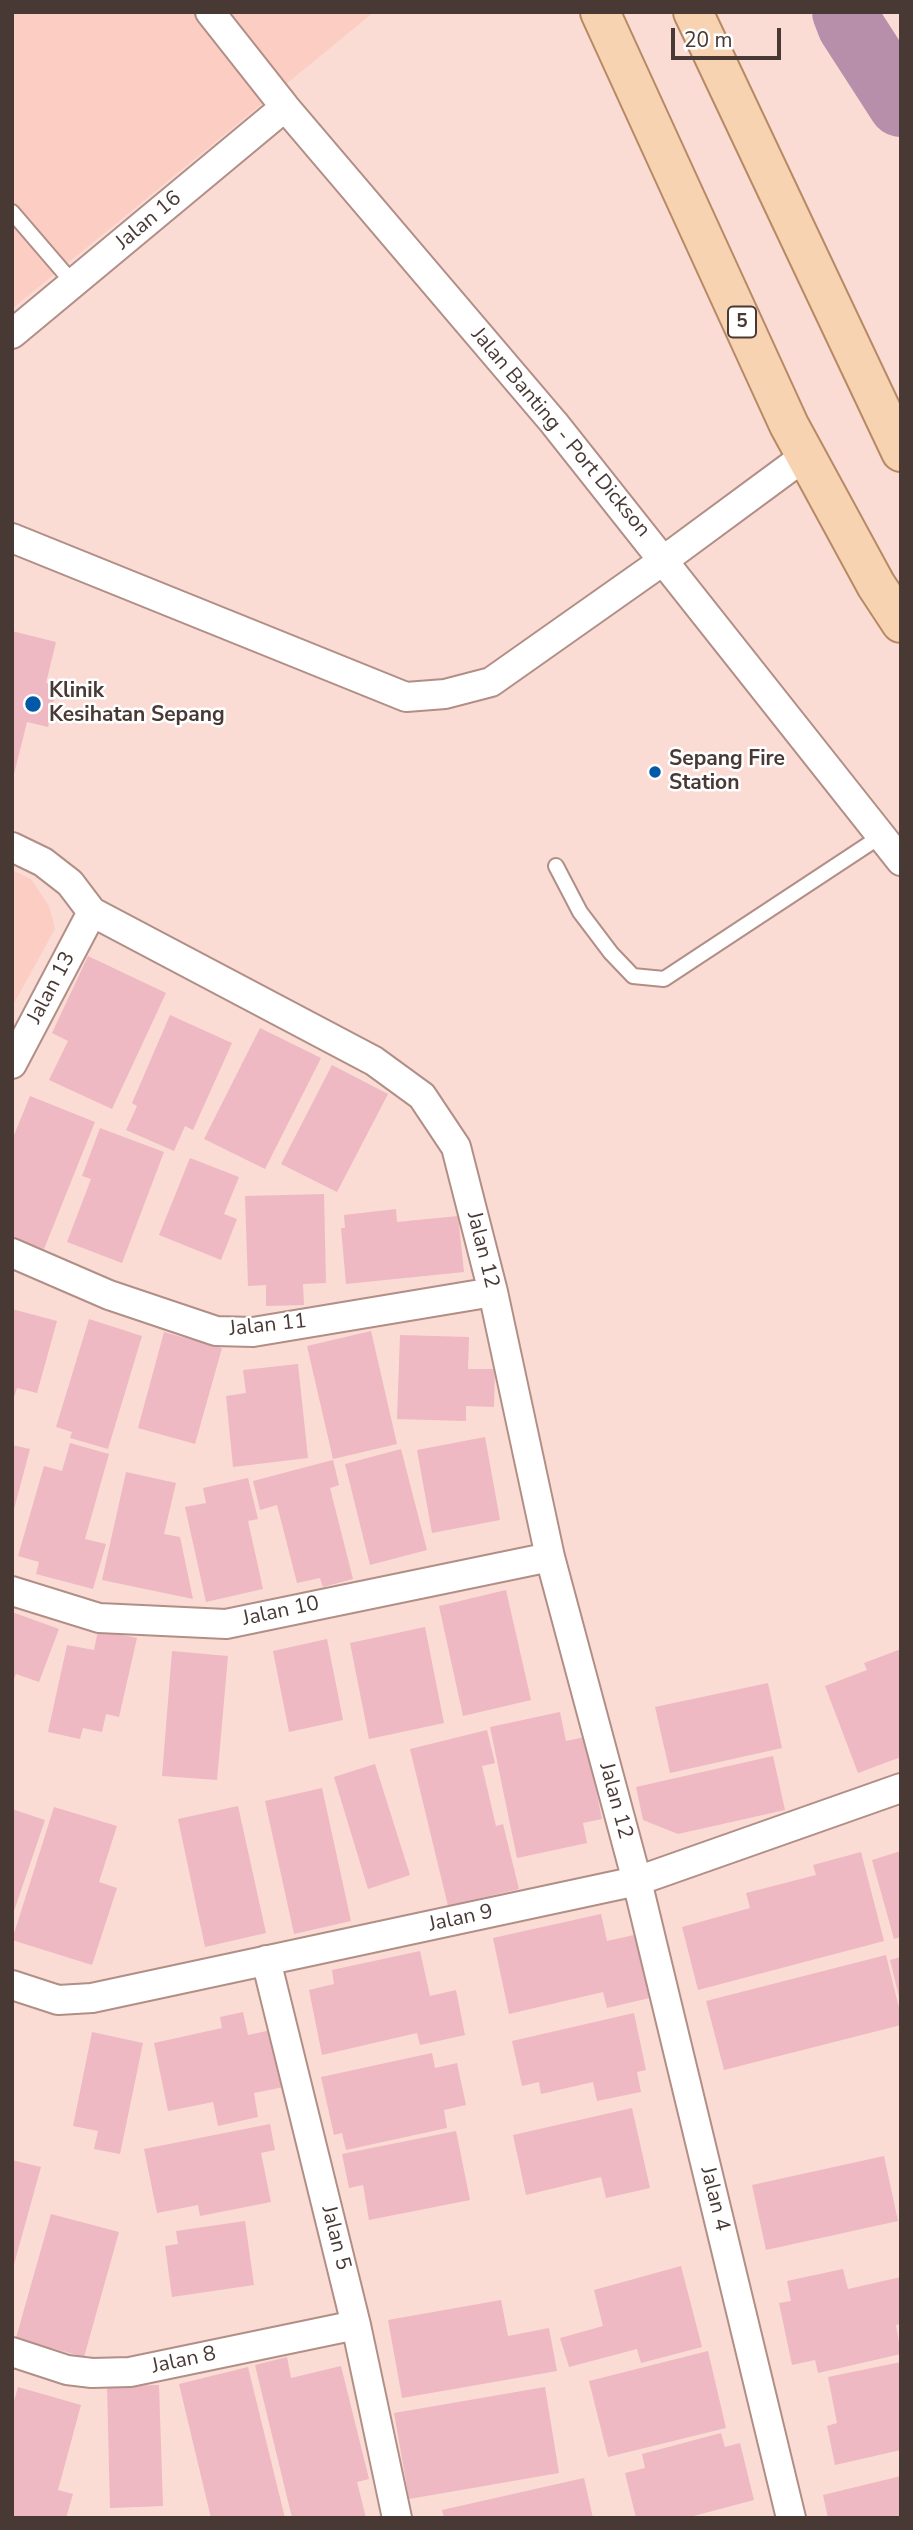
<!DOCTYPE html>
<html>
<head>
<meta charset="utf-8">
<style>
	body { margin:0 }
	#map { position:relative; width:913px; height:2530px; overflow:hidden; background:#fadcd4; font-family:"Nunito Sans",sans-serif }
	canvas { display:block }
	.frame { position:absolute; inset:0; border:14px solid #483935; pointer-events:none }
	.scale { position:absolute; left:671px; top:28px; width:110px; height:32px; box-sizing:border-box; border:4px solid #483935; border-top:0; padding-left:9px; font-size:21px; line-height:24px; white-space:nowrap; color:#483935; -webkit-text-stroke:5px #fff; paint-order:stroke }
</style>
</head>
<body>
<div id="map">
<canvas width="913" height="2530"></canvas>
<div class="frame"></div>
<div class="scale">20 m</div>
</div>
<script>
const ctx = document.querySelector('canvas').getContext('2d');
ctx.lineJoin = 'round';
function fill(path, color) {
  ctx.fillStyle = color;
  ctx.fill(path, 'evenodd');
}
function shape(rows) {
  const path = new Path2D();
  for (const r of rows) {
    path.moveTo(r[0], r[1]);
    for (let i = 2; i < r.length; i += 2) path.lineTo(r[i], r[i + 1]);
  }
  return path;
}
function stroke(path, color, width, dash) {
  ctx.strokeStyle = color;
  ctx.lineWidth = width;
  ctx.lineCap = dash ? 'butt' : 'round';
  ctx.setLineDash(dash || []);
  ctx.stroke(path);
}
function drawText(font, color, halo, rows, align = 'center') {
  ctx.font = font + ' "Nunito Sans",sans-serif';
  ctx.lineWidth = 5;
  ctx.setLineDash([]);
  ctx.textBaseline = 'middle';
  ctx.strokeStyle = halo;
  ctx.fillStyle = color;
  for (const [text, x, y, turn = 0] of rows) {
    ctx.save();
    ctx.translate(x, y);
    ctx.rotate((+turn || 0) * Math.PI / 180);
    ctx.textAlign = isNaN(turn) ? turn : align;
    if (halo) ctx.strokeText(text, 0, 0);
    ctx.fillText(text, 0, 0);
    ctx.restore();
  }
}
fill(shape([
	[12,12,374,12,12,309],
	[12,870,31,879,49,906,55,929,12,1007]
]), '#fccec3');
stroke(shape([
	[845,12,850,25,901,104]
]), '#b78fab', 66);
fill(shape([
	[12,631,56,642,46,683,57,686,48,727,27,722,13,778],
	[88,956,166,993,112,1109,49,1080,68,1041,52,1033],
	[170,1015,232,1043,193,1130,185,1126,174,1151,126,1130,137,1106,132,1103],
	[260,1028,321,1058,265,1169,204,1139],
	[332,1065,388,1094,337,1192,281,1164],
	[30,1096,95,1122,44,1249,12,1237,12,1140],
	[100,1128,164,1152,122,1263,67,1242,91,1179,82,1176],
	[190,1158,239,1177,224,1214,237,1219,221,1260,159,1235],
	[324,1194,326,1283,303,1284,304,1305,266,1306,266,1285,248,1286,245,1196],
	[396,1209,397,1222,458,1216,464,1272,346,1284,341,1228,345,1228,344,1215],
	[12,1309,57,1321,37,1393,17,1388,13,1401],
	[89,1319,142,1336,108,1449,70,1438,72,1432,56,1427],
	[371,1331,397,1444,333,1459,307,1346],
	[164,1332,222,1348,195,1444,138,1428],
	[400,1335,469,1337,468,1369,495,1369,494,1407,466,1406,466,1421,397,1419],
	[298,1364,308,1458,233,1467,226,1396,246,1393,243,1370],
	[485,1437,500,1520,432,1533,417,1450],
	[70,1443,109,1454,85,1539,106,1544,93,1589,36,1574,39,1562,18,1556,44,1466,62,1471],
	[12,1445,30,1449,13,1513,12,1513],
	[401,1449,427,1550,370,1565,345,1464],
	[333,1460,339,1485,330,1488,353,1579,323,1587,320,1578,297,1583,277,1505,260,1510,253,1481],
	[126,1472,176,1483,164,1534,180,1537,193,1599,102,1580],
	[248,1478,258,1519,248,1521,263,1589,206,1602,185,1507,206,1503,203,1488],
	[506,1590,531,1700,463,1716,439,1606],
	[12,1612,59,1629,39,1682,16,1674,12,1684],
	[425,1627,444,1723,369,1739,350,1643],
	[98,1630,137,1638,119,1717,106,1714,102,1732,83,1728,80,1739,48,1732,67,1645,94,1650],
	[327,1639,343,1720,289,1732,273,1651],
	[901,1649,901,1757,858,1773,825,1686,867,1670,864,1663],
	[172,1651,228,1656,217,1780,162,1776],
	[768,1683,782,1748,670,1773,655,1707],
	[560,1712,566,1741,585,1737,602,1819,583,1823,587,1843,517,1858,490,1727],
	[487,1730,495,1763,482,1766,496,1826,503,1824,519,1889,448,1906,410,1749],
	[773,1756,785,1810,678,1834,643,1820,636,1787],
	[375,1764,410,1875,368,1889,334,1777],
	[322,1788,351,1921,294,1934,265,1801],
	[238,1806,266,1933,205,1947,178,1819],
	[54,1807,117,1826,99,1882,117,1888,92,1965,12,1940],
	[12,1809,45,1820,13,1914,12,1914],
	[901,1851,901,1937,894,1939,872,1860],
	[861,1852,884,1941,698,1990,682,1927,750,1908,746,1893,816,1875,813,1865],
	[601,1914,607,1941,643,1933,658,1996,607,2008,603,1992,509,2014,493,1938],
	[420,1951,430,1996,456,1990,465,2035,420,2045,417,2033,322,2055,309,1990,334,1984,332,1970],
	[886,1955,901,2016,901,2025,724,2070,706,2001],
	[901,1957,901,2001,900,2001,890,1960],
	[243,2012,248,2035,271,2030,284,2087,254,2093,258,2117,218,2126,213,2102,168,2111,154,2043,222,2028,220,2017],
	[634,2013,646,2070,637,2072,641,2092,597,2101,593,2082,541,2094,539,2082,522,2086,512,2041],
	[92,2032,143,2043,120,2154,94,2149,98,2131,73,2126],
	[432,2053,435,2068,457,2063,466,2105,444,2110,447,2128,346,2150,342,2133,334,2135,321,2077],
	[632,2108,650,2188,606,2198,601,2177,526,2195,513,2135],
	[270,2124,275,2150,261,2153,271,2202,200,2216,198,2205,157,2213,144,2149],
	[456,2131,470,2200,369,2220,363,2185,349,2188,342,2154],
	[884,2156,898,2221,766,2250,752,2185],
	[12,2160,41,2167,13,2268,12,2268],
	[51,2214,119,2232,84,2357,16,2338],
	[245,2221,254,2285,172,2297,165,2246,178,2244,176,2231],
	[681,2266,702,2347,641,2363,637,2349,569,2367,560,2338,603,2326,594,2290],
	[843,2269,848,2289,901,2277,901,2324,896,2325,901,2354,818,2373,815,2360,792,2365,779,2303,791,2301,787,2281],
	[501,2300,508,2336,549,2328,557,2371,402,2398,388,2320],
	[708,2351,726,2428,608,2457,589,2381],
	[287,2357,291,2378,341,2366,369,2479,357,2482,366,2518,292,2518,255,2365],
	[901,2362,901,2450,835,2465,827,2426,837,2423,828,2377],
	[248,2367,285,2518,211,2518,179,2384],
	[159,2385,163,2506,110,2508,107,2386],
	[18,2387,81,2405,58,2490,73,2494,66,2518,12,2518,12,2408],
	[545,2387,559,2473,409,2499,394,2413],
	[721,2433,725,2447,740,2443,754,2500,686,2518,636,2518,625,2473,645,2468,642,2454],
	[901,2476,901,2518,828,2518,823,2495],
	[584,2478,593,2518,444,2518,442,2510]
]), '#eeb9c3');
const lane = shape([
	[12,212,73,283],
	[556,866,580,912,611,953,633,976,664,979,881,836]
]);
const street = shape([
	[210,12,285,107,554,423,901,861],
	[12,334,285,107],
	[12,538,406,697,445,694,491,682,664,560,805,456],
	[12,847,43,862,70,883,92,912,374,1061,422,1096,456,1147,493,1292,550,1557,637,1881,791,2518],
	[12,1064,92,912],
	[12,1253,109,1295,216,1331,253,1332,493,1292],
	[12,1591,99,1618,226,1624,550,1557],
	[266,1960,356,2325,397,2518],
	[12,1985,58,2000,92,1998,637,1881,901,1788],
	[12,2352,67,2370,92,2373,130,2372,356,2325]
]);
const primary = shape([
	[600,12,789,425,876,585,901,623],
	[693,12,901,452]
]);
stroke(lane, '#b18e86', 18);
stroke(street, '#b18e86', 32);
stroke(primary, '#b78a65', 42);
stroke(lane, '#fff', 14);
stroke(street, '#fff', 28);
stroke(primary, '#f8d3b2', 38);
for (const [x, y, r, color] of [
	[33,704,9,"#005aa7"],
	[655,772,7,"#005aa7"]
]) {
  const dot = new Path2D();
  dot.arc(x, y, r, 0, 2 * Math.PI);
  ctx.fillStyle = color;
  ctx.fill(dot);
  stroke(dot, '#fff', 2.5);
}
for (const [x, y, w] of [
	[742,322,28]
]) {
  const box = new Path2D();
  box.roundRect(x - w / 2, y - 15.5, w, 31, 5);
  ctx.fillStyle = '#fff';
  ctx.fill(box);
  stroke(box, '#483935', 2);
}
drawText('bold 19px', '#483935', null, [
	["5",742,322]
]);
drawText('21px', '#483935', '#fff', [
	["Jalan 16",149,221,-40],
	["Jalan Banting - Port Dickson",560,433,50],
	["Jalan 13",52,988,-62],
	["Jalan 12",482,1250,76],
	["Jalan 11",268,1326,-6],
	["Jalan 10",281,1612,-12],
	["Jalan 12",615,1801,75],
	["Jalan 9",461,1919,-12],
	["Jalan 4",714,2199,76],
	["Jalan 5",335,2238,76],
	["Jalan 8",184,2361,-12]
]);
drawText('bold 21px', '#483935', '#fff', [
	["Klinik",49,692],
	["Kesihatan Sepang",49,716],
	["Sepang Fire",669,760],
	["Station",669,784]
], 'left');
</script>
</body>
</html>
